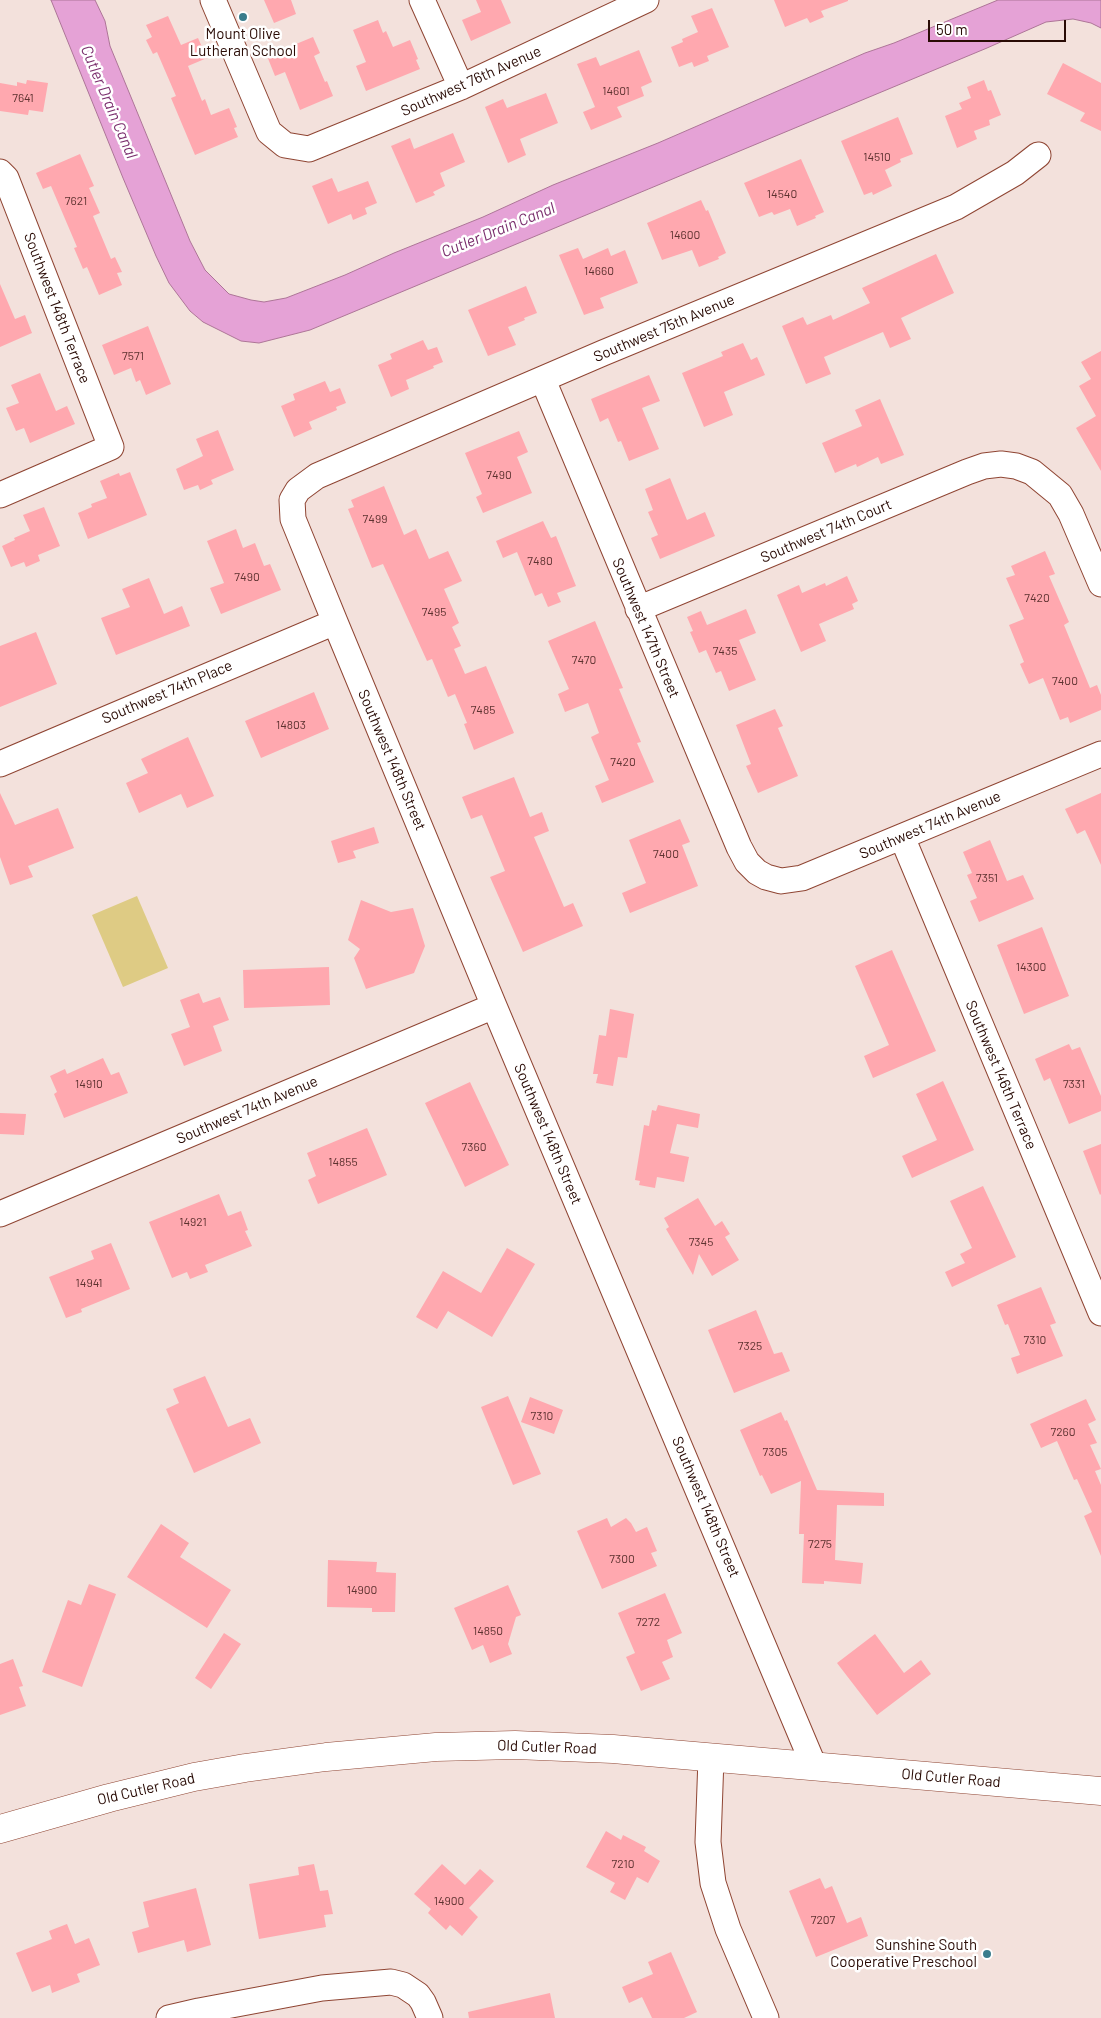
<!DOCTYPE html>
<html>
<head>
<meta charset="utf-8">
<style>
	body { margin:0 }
	#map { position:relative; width:1101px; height:2018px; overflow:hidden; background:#f3e1dc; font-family:Barlow,sans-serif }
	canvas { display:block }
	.scale { position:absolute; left:928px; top:20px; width:138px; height:22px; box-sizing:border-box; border:2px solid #290b05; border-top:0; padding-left:6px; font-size:15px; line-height:18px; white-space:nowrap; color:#290b05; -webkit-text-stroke:4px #fff; paint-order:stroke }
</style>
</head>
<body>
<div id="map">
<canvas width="1101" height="2018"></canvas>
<div class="scale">50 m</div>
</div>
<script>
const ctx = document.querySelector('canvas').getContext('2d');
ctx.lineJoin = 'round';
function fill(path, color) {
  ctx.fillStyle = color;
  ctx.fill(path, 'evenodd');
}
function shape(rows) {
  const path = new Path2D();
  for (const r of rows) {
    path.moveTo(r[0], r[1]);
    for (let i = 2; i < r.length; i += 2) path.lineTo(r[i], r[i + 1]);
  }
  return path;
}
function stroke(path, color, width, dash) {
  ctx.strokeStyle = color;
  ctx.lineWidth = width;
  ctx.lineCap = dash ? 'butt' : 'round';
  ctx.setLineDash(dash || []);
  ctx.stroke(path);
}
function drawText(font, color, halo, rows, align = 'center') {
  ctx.font = font + ' Barlow,sans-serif';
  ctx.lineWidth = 5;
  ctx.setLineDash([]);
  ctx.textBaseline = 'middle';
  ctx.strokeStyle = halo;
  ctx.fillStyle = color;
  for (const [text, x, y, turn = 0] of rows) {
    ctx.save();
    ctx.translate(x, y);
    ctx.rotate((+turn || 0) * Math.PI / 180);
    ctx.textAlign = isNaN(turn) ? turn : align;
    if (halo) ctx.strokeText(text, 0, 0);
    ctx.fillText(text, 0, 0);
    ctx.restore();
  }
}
fill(shape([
	[137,896,168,968,123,987,92,915]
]), '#decb84');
const water = shape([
	[51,0,95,0,105,21,110,46,140,119,190,241,205,270,229,294,251,300,264,302,286,298,345,275,394,253,483,217,553,185,658,143,865,53,894,43,998,0,1101,0,1101,28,1091,23,1073,19,1046,22,987,48,310,330,259,343,241,341,203,322,190,311,169,283,156,256,123,178,51,0]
]);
fill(water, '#e5a2d6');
stroke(water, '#ad7597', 1);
fill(shape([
	[264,0,291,0,296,14,274,23],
	[476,0,501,0,511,23,471,41,462,20,481,12],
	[774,0,848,0,848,1,821,11,824,17,810,23,807,18,785,27],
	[712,8,729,47,707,56,709,61,694,67,692,62,679,67,671,47,683,42,682,39,698,32,691,16],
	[168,16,181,45,198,38,207,58,188,66,202,101,205,99,211,115,229,108,237,127,234,128,238,137,195,155,171,98,176,96,157,52,153,54,146,40,152,37,146,25],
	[378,20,383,33,386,31,393,47,410,40,418,59,416,60,420,69,366,91,356,66,366,62,353,30],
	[313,37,320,53,314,56,325,82,327,81,333,96,300,110,285,72,275,76,267,56],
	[639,50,652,82,641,87,644,96,617,107,622,117,591,130,583,112,595,107,577,64,596,57,600,66],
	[1063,63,1101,83,1101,131,1080,121,1085,113,1047,94],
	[27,80,48,83,43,112,29,110,28,115,0,111,0,83,17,86,17,82,26,84],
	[984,80,988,91,991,90,1001,115,989,120,990,125,974,131,977,139,957,148,945,116,962,109,959,103,971,98,967,87],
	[546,93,558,123,520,139,526,155,508,163,485,107,503,99,507,108],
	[898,117,913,154,900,159,901,162,885,170,892,186,873,195,872,192,864,195,841,141],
	[453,133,465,162,440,173,445,186,433,192,435,195,416,203,391,146,410,138,414,149],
	[80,154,94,186,89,188,100,213,93,216,111,259,115,257,122,272,117,273,122,285,99,295,87,267,83,269,74,248,77,247,51,186,43,189,36,173],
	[801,159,824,212,815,216,816,218,797,226,790,209,774,215,772,212,759,217,744,183],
	[332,178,338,192,368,181,377,203,365,208,367,214,353,220,351,214,328,224,312,186],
	[701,200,706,211,708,210,726,253,718,257,719,259,699,267,692,250,662,260,647,223],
	[578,248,583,259,608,248,611,256,625,250,638,283,600,298,604,308,584,315,559,255],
	[936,254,954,293,901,318,911,339,890,348,883,332,824,357,831,374,806,384,782,326,803,317,807,325,831,315,833,320,870,303,862,288],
	[0,284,15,319,25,315,32,333,0,347],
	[526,286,537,313,524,318,525,320,508,327,516,345,488,356,468,310],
	[148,326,171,384,146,395,140,380,136,382,131,368,114,375,102,345],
	[423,340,428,350,437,347,443,362,433,366,434,368,406,380,409,389,391,397,378,365,392,359,390,354],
	[743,343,751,360,757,357,765,375,724,392,733,415,704,427,682,373,723,356,721,352],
	[1101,351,1101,471,1076,428,1096,416,1079,386,1091,379,1081,362],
	[40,373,56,411,67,406,75,424,30,443,24,428,16,431,6,408,19,403,11,385],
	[649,375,660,401,642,408,659,449,629,461,621,441,618,442,608,418,600,422,591,399],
	[325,381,330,392,340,388,346,403,336,407,337,410,309,422,312,429,294,437,281,406,295,400,293,394],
	[880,399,904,455,881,464,878,457,857,467,856,464,835,473,822,443,862,426,855,410],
	[218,430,234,470,211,480,213,484,200,490,198,485,184,490,176,469,203,456,196,439],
	[519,431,528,452,517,457,532,493,483,513,476,497,482,494,465,453],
	[130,472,147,515,88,539,78,513,92,507,91,504,107,498,100,481,119,473,120,476],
	[670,478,687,520,705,512,715,536,660,559,651,538,658,535,648,512,653,510,645,489],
	[384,486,404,535,416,529,429,559,448,551,462,581,444,589,459,623,452,627,461,646,454,649,465,674,486,666,514,733,474,750,464,724,467,723,455,694,448,697,432,659,427,661,383,564,372,568,348,509,354,507,351,500],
	[44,507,60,546,38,555,40,561,26,567,24,562,11,567,2,546,15,540,14,538,30,531,23,515],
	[543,521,551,538,556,536,576,586,557,593,561,602,548,607,542,593,535,596,517,552,503,558,496,541],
	[236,529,243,548,255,543,264,566,270,564,281,590,221,614,210,588,224,583,207,541],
	[1045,551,1055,574,1049,576,1069,622,1064,625,1090,688,1097,685,1101,695,1101,710,1070,723,1068,717,1060,720,1043,678,1029,684,1020,664,1024,662,1009,625,1024,619,1006,578,1015,575,1011,566],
	[847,576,858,601,852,604,854,609,819,624,826,641,801,652,777,595,799,585,802,593,825,583,826,586],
	[149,578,164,614,182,606,190,626,116,655,101,618,130,607,122,589],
	[746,609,756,633,739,640,756,680,729,691,721,671,716,673,706,650,699,653,690,632,693,631,687,617,701,611,707,625],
	[595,621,623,688,619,689,641,742,637,743,654,782,602,803,595,786,609,780,591,737,599,733,588,703,565,712,558,694,569,689,548,641],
	[36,632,57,684,0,707,0,646],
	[314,692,329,729,261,758,245,721],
	[775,709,783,726,778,728,798,776,758,793,746,766,751,764,736,725],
	[188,737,214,796,187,808,181,794,139,813,126,783,148,773,141,759],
	[514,777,530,817,542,812,549,831,534,837,564,907,573,903,583,926,523,952,490,877,505,871,482,815,471,819,462,797],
	[0,793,15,825,58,808,74,848,28,866,33,877,10,885,0,857],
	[1101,793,1101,865,1085,830,1077,834,1065,809],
	[680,819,690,842,682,845,698,886,630,913,622,893,646,883,629,840],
	[374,827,379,843,353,851,356,858,338,863,331,841],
	[990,840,1007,881,1023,875,1034,899,979,922,970,901,977,898,967,875,972,873,963,852],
	[361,900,391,912,413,908,425,946,414,973,366,989,354,958,360,949,348,940],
	[1042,927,1069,996,1024,1014,997,945],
	[892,950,936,1051,873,1078,864,1056,889,1045,855,966],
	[329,967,330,1005,244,1008,243,970],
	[199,993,203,1003,220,997,229,1020,213,1026,222,1051,184,1066,171,1034,190,1027,180,1000],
	[610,1009,634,1014,627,1058,618,1057,613,1086,596,1083,598,1074,593,1074,599,1035,606,1036],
	[1069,1044,1072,1050,1080,1047,1101,1096,1101,1111,1069,1124,1050,1078,1044,1081,1035,1059],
	[103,1058,111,1075,119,1072,128,1093,64,1118,54,1094,57,1092,50,1076,65,1069,67,1074],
	[943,1081,974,1150,912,1178,902,1156,937,1140,916,1094],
	[470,1082,509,1165,465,1187,425,1103],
	[658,1105,700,1114,698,1128,677,1124,670,1153,689,1157,684,1182,657,1177,655,1188,639,1185,640,1181,635,1180,644,1125,649,1126,652,1110,656,1111],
	[0,1113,26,1114,24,1135,0,1134],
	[367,1128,387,1175,318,1204,308,1180,316,1176,307,1153],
	[1101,1144,1101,1194,1100,1195,1083,1151],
	[983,1186,1016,1257,952,1287,945,1272,965,1263,960,1254,972,1248,950,1201],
	[219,1194,228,1216,241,1211,248,1230,245,1231,252,1246,205,1265,208,1272,190,1279,187,1272,172,1278,149,1222],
	[698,1198,715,1226,722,1221,730,1234,725,1237,739,1260,712,1276,699,1254,693,1275,666,1229,669,1227,664,1218],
	[111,1243,130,1289,81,1309,82,1312,66,1318,49,1277,94,1259,91,1251],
	[507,1248,535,1264,492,1337,448,1311,437,1329,416,1317,443,1271,481,1293],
	[1041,1287,1056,1323,1050,1325,1063,1356,1017,1374,1011,1358,1020,1355,1008,1324,1005,1325,997,1305],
	[756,1310,774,1354,782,1352,790,1371,734,1393,708,1330],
	[205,1376,228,1427,250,1418,261,1443,194,1473,166,1409,179,1403,173,1389],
	[508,1396,541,1474,513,1485,481,1407],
	[530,1397,563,1410,554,1434,521,1422],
	[1086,1399,1096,1420,1088,1424,1097,1443,1090,1445,1101,1469,1095,1471,1101,1485,1101,1556,1084,1516,1092,1512,1077,1479,1074,1480,1057,1441,1041,1448,1030,1424],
	[781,1412,785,1421,787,1420,817,1490,884,1493,884,1506,837,1505,835,1560,863,1563,861,1584,824,1581,824,1584,802,1583,804,1534,799,1534,801,1481,771,1494,762,1475,760,1476,740,1430],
	[607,1518,611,1527,626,1518,631,1523,636,1532,647,1527,657,1551,651,1553,657,1566,602,1589,577,1531],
	[161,1524,189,1543,180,1557,231,1590,207,1628,127,1577],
	[328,1560,377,1562,376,1572,396,1573,395,1612,372,1612,372,1608,327,1607],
	[89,1584,116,1594,82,1687,42,1672,68,1600,81,1605],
	[508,1585,521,1615,516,1617,508,1644,512,1654,490,1663,483,1645,472,1650,454,1608],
	[665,1593,682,1633,667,1640,673,1657,662,1662,670,1679,641,1691,626,1657,635,1653,618,1613],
	[224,1633,241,1644,211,1689,195,1678],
	[875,1634,904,1673,921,1660,931,1674,877,1715,837,1663],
	[13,1659,23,1686,19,1687,26,1706,0,1715,0,1664],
	[606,1831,621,1840,623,1835,646,1847,644,1851,660,1861,648,1883,637,1877,625,1900,610,1892,615,1883,586,1867],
	[314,1864,320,1891,328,1890,333,1914,324,1915,326,1927,259,1939,249,1884,299,1875,298,1867],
	[442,1864,465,1885,480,1869,494,1881,469,1908,478,1917,462,1936,450,1925,446,1930,428,1913,431,1909,414,1894],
	[820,1878,825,1889,832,1886,847,1923,861,1917,868,1936,816,1957,789,1891],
	[196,1888,211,1945,187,1952,184,1940,138,1953,132,1932,149,1927,143,1902],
	[67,1924,75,1944,89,1938,100,1965,77,1974,80,1982,52,1993,50,1985,32,1992,16,1953,52,1939,49,1931],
	[671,1952,697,2012,684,2018,652,2018,642,1997,629,2003,622,1987,653,1974,648,1962],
	[550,1993,555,2018,469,2018,468,2012]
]), '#ffa8af');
const minor = shape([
	[213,0,269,132,285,145,309,149,461,87,646,0],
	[422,0,461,87],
	[0,172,6,178,111,447,0,495],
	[543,380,739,847,747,862,757,872,766,877,781,881,802,878,1101,754],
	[638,609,967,472,984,466,1001,464,1016,466,1032,472,1060,495,1071,514,1101,584],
	[0,764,335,622],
	[902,837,1101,1313],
	[0,1214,494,1006],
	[711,1758,708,1842,713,1883,728,1929,766,2018],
	[814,1766,494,1006,335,622,293,519,292,500,298,490,317,476,603,353,956,207,1015,173,1038,155],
	[169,2018,199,2011,322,1988,391,1982,403,1985,418,1995,423,2002,430,2018]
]);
const major = shape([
	[0,1829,109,1798,194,1777,245,1768,326,1757,436,1747,515,1745,613,1749,1101,1791]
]);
stroke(minor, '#8f4533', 27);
stroke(major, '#8f4533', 29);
stroke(minor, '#fff', 25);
stroke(major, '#fff', 28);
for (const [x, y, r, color] of [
	[243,17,5,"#397c8c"],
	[987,1954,5,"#397c8c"]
]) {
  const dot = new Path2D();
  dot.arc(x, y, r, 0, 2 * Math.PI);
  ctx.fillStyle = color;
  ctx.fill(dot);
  stroke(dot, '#fff', 2);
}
drawText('12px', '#5e3230', null, [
	["14601",616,91],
	["7641",23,98],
	["14510",877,157],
	["14540",782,194],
	["7621",76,201],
	["14600",685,235],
	["14660",599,271],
	["7571",133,356],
	["7490",499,475],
	["7499",375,519],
	["7480",540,561],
	["7490",247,577],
	["7420",1037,598],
	["7495",434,612],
	["7435",725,651],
	["7470",584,660],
	["7400",1065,681],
	["7485",483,710],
	["14803",291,725],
	["7420",623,762],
	["7400",666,854],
	["7351",987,878],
	["14300",1031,967],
	["14910",89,1084],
	["7331",1074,1084],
	["7360",474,1147],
	["14855",343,1162],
	["14921",193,1222],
	["7345",701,1242],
	["14941",89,1283],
	["7310",1035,1340],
	["7325",750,1346],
	["7310",542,1416],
	["7260",1063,1432],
	["7305",775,1452],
	["7275",820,1544],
	["7300",622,1559],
	["14900",362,1590],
	["7272",648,1622],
	["14850",488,1631],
	["7210",623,1864],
	["14900",449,1901],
	["7207",823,1920]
]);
drawText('15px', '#290b05', '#fff', [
	["Mount Olive",243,34],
	["Lutheran School",243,51],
	["Sunshine South",977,1945,"right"],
	["Cooperative Preschool",977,1962,"right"]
]);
drawText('15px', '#290b05', '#fff', [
	["Southwest 76th Avenue",471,81,-24],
	["Southwest 148th Terrace",57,308,69],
	["Southwest 75th Avenue",664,328,-23],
	["Southwest 74th Court",826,531,-23],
	["Southwest 147th Street",646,628,67],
	["Southwest 74th Place",167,692,-23],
	["Southwest 148th Street",392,760,67],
	["Southwest 74th Avenue",930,825,-23],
	["Southwest 146th Terrace",1001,1075,67],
	["Southwest 74th Avenue",247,1110,-23],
	["Southwest 148th Street",548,1134,67],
	["Southwest 148th Street",706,1507,67],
	["Old Cutler Road",547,1747,2],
	["Old Cutler Road",951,1778,5],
	["Old Cutler Road",146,1789,-13]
]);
drawText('italic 16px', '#7a2e6d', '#fff', [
	["Cutler Drain Canal",109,102,67],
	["Cutler Drain Canal",498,230,-22]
]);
</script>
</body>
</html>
